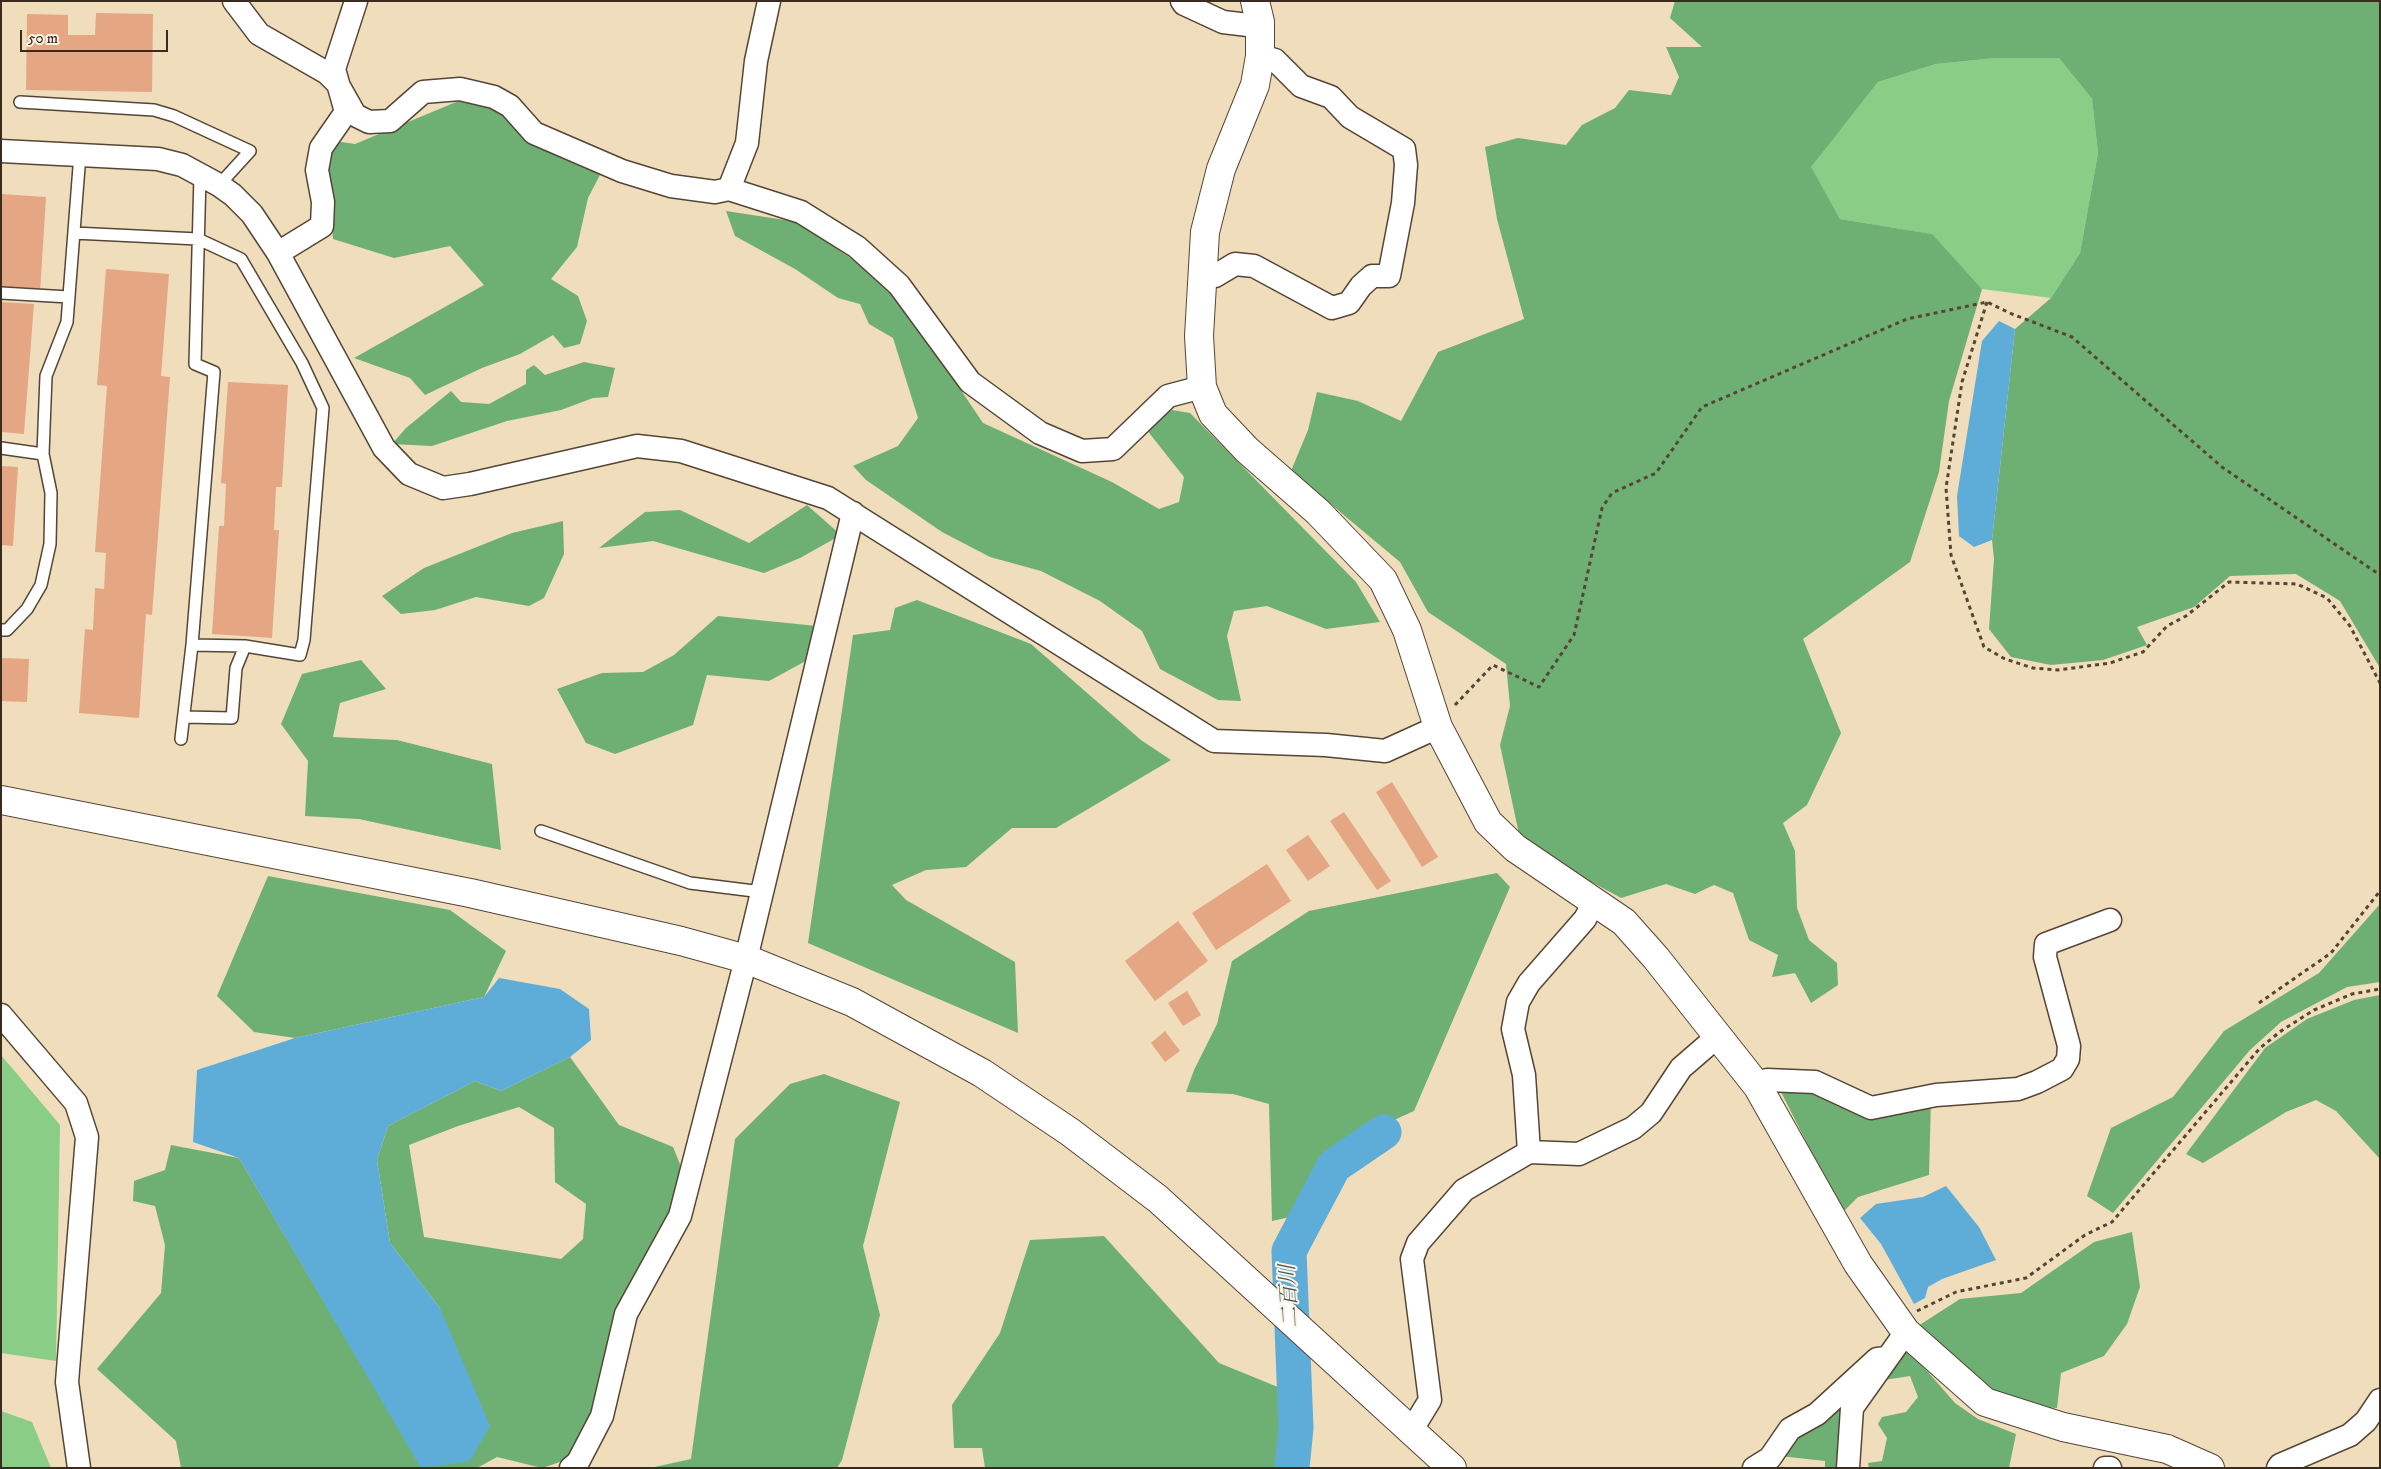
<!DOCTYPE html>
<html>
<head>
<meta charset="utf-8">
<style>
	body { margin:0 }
	#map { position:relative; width:2381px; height:1469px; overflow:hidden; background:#efddbb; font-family:"IM FELL DW Pica",serif }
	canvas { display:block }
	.frame { position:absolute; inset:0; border:2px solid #3b2a1e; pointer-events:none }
	.scale { position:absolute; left:20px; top:30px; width:148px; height:22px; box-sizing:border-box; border:2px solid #3b2a1e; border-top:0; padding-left:6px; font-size:15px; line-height:18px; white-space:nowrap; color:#3b2a1e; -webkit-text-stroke:4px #fcf5e5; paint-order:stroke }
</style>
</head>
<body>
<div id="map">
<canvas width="2381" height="1469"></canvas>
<div class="frame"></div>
<div class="scale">50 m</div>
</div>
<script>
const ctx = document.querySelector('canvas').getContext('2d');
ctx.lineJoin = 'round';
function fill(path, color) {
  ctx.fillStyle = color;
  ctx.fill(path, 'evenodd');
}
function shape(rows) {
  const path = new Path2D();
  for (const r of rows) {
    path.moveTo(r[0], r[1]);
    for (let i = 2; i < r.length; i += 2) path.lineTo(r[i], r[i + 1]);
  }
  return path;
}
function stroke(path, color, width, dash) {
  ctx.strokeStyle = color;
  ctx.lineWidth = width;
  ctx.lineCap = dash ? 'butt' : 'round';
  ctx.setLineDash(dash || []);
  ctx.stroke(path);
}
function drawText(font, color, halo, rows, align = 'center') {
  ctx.font = font + ' "IM FELL DW Pica","Noto Serif JP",serif';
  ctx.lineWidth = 4;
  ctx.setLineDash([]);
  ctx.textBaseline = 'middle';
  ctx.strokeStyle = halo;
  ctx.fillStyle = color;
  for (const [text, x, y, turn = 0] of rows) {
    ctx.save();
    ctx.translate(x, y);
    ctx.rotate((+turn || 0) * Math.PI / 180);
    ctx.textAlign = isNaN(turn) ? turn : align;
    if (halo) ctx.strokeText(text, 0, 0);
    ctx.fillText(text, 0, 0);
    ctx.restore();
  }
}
fill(shape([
	[1996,58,2059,58,2092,99,2098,153,2080,253,2051,298,1982,289,1931,234,1840,219,1810,167,1878,82,1936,64],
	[1,1055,60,1125,56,1361,1,1353],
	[1,1411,32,1422,51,1468,1,1468]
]), '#89cd87');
fill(shape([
	[1675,1,2380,1,2380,668,2340,601,2296,574,2230,576,2194,607,2137,627,2147,645,2103,660,2051,665,2011,657,1989,629,1994,559,1992,540,2015,329,2051,298,2080,253,2098,153,2092,99,2059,58,1996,58,1936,64,1878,82,1811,167,1840,219,1932,234,1982,289,1949,401,1939,472,1910,562,1803,639,1841,733,1807,805,1783,823,1795,851,1797,908,1809,940,1837,963,1838,985,1811,1003,1795,973,1772,977,1778,955,1749,940,1733,893,1714,885,1695,894,1666,884,1621,898,1555,862,1519,834,1500,745,1510,706,1506,664,1428,612,1400,562,1291,471,1308,430,1317,392,1358,401,1401,421,1438,352,1524,319,1497,219,1485,147,1518,138,1566,145,1582,125,1615,108,1629,90,1671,95,1679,77,1666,47,1702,47,1670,18],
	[473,95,603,169,588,198,577,247,551,279,578,296,587,321,580,344,564,348,553,335,520,354,482,368,425,395,410,378,354,358,484,285,450,246,394,258,333,239,326,171,328,140,355,144],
	[726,211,798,222,891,286,983,423,1112,482,1159,509,1179,502,1184,477,1146,429,1166,409,1190,413,1356,582,1380,622,1326,629,1267,606,1234,611,1227,636,1241,701,1218,700,1160,669,1142,631,1100,601,1041,571,990,557,942,532,866,480,853,466,898,446,918,418,893,338,869,324,860,304,838,298,795,269,735,236],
	[584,362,615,368,608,397,593,398,561,410,507,421,432,446,392,444,406,428,451,391,461,402,489,404,526,384,526,370,534,365,545,375],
	[807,505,841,535,800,558,764,573,653,541,599,548,645,512,680,510,749,543],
	[563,521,564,554,544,598,529,606,476,597,435,610,401,614,382,596,424,568,512,533],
	[917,600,1031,644,1141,740,1171,760,1056,828,1012,828,966,867,926,870,892,885,906,900,1015,962,1018,1033,808,943,853,635,890,630,895,608],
	[718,616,817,626,813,657,769,681,707,675,693,725,615,754,586,743,557,689,602,673,643,672,674,655],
	[361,660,386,689,340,703,333,737,397,740,492,764,501,850,359,819,305,816,308,761,281,724,302,674],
	[1497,873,1510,887,1414,1111,1383,1125,1328,1164,1290,1217,1272,1221,1269,1104,1233,1094,1186,1092,1194,1070,1217,1024,1232,961,1309,911],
	[268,876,450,910,506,951,484,997,295,1038,254,1032,217,996],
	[2380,904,2380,982,2347,987,2281,1022,2250,1050,2113,1213,2087,1196,2111,1128,2173,1097,2224,1031,2319,973],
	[2380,995,2380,1159,2336,1111,2316,1100,2286,1112,2203,1163,2186,1154,2265,1048,2307,1019,2354,1000],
	[570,1057,619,1125,673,1147,682,1169,674,1212,598,1413,575,1457,542,1468,497,1457,477,1468,181,1468,176,1441,97,1369,161,1293,165,1245,155,1206,133,1201,134,1181,165,1170,171,1145,239,1158,379,1395,440,1308,390,1243,377,1160,388,1126,475,1081,501,1091],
	[519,1107,554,1128,555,1182,586,1204,583,1239,561,1259,424,1237,409,1145,458,1126],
	[824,1074,900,1102,863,1246,880,1315,842,1460,837,1468,650,1468,691,1459,735,1139,790,1084],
	[1781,1092,1931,1099,1929,1175,1858,1197,1842,1213],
	[2132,1232,2140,1287,2127,1324,2104,1356,2061,1373,2057,1408,2024,1406,1991,1390,1918,1326,1960,1299,2021,1293,2094,1242],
	[1104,1236,1219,1363,1295,1394,1290,1468,985,1468,982,1448,954,1448,952,1405,1000,1333,1030,1240],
	[1908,1349,1955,1403,1978,1419,2016,1434,2009,1468,1869,1468,1868,1463,1882,1461,1887,1438,1878,1424,1882,1417,1906,1412,1918,1397,1910,1376,1884,1380],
	[1851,1391,1841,1468,1825,1468,1825,1461,1780,1456,1794,1432]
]), '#6eb074');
fill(shape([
	[1999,321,2015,329,1992,540,1974,547,1959,536,1957,496,1982,341],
	[499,978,560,989,589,1009,591,1040,570,1057,501,1091,475,1081,388,1126,377,1160,390,1243,440,1308,490,1426,470,1461,421,1468,239,1158,193,1142,197,1070,295,1038,484,997],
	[1946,1186,1979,1227,1996,1260,1942,1279,1928,1287,1925,1298,1914,1304,1881,1244,1860,1218,1876,1204,1923,1197]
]), '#5eadd8');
stroke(shape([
	[1292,1468,1296,1428,1289,1251,1334,1166,1384,1132]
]), '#5eadd8', 35);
fill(shape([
	[96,13,153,14,152,92,26,90,27,14,68,15,68,35,95,35],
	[1,194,46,197,40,293,1,290],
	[106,269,169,274,161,376,170,377,152,615,146,614,139,718,79,713,85,629,93,630,95,588,104,589,106,553,95,552,107,386,97,385],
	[1,302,34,304,24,434,1,432],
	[228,382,288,385,282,487,276,487,274,530,279,530,272,638,212,634,219,526,224,526,226,484,221,483],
	[1,466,18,467,13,546,1,545],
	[1,658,29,659,27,702,1,701],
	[1392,782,1438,857,1422,867,1376,792],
	[1344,812,1391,881,1377,890,1330,821],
	[1308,835,1330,866,1308,881,1286,850],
	[1267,864,1291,901,1216,950,1192,913],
	[1178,921,1208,961,1155,1001,1125,961],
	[1187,991,1201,1015,1183,1026,1168,1003],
	[1165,1031,1180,1051,1165,1062,1151,1043]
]), '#e5a783');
const lane = shape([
	[20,102,154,110,174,116,250,151,219,185],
	[74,233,198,239,241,259,302,363,323,408,304,640,300,655,245,646,192,645],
	[1,293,69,297],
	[1,448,43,454],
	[1,630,7,630,27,609,41,585,50,544,51,493,43,454,46,376,67,322,80,154],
	[184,717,232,718,236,668,245,646],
	[181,739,192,645,214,372,195,364,200,176],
	[541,831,690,883,762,892]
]);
const street = shape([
	[234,1,259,34,327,73,337,83,355,115,369,122,390,121,423,92,460,89,494,97,510,106,534,133,622,171,671,186,715,192,729,189,801,212,857,247,899,285,970,382,1040,433,1082,451,1113,449,1168,396,1202,387],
	[1182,1,1184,4,1223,22,1248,25,1260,22],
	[1,151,158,159,182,165,219,185,233,195,252,214,278,253,384,448,409,474,443,488,470,484,637,446,681,451,828,498,1214,741,1326,745,1385,751,1438,727],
	[729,189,747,143,756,61,769,1],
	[278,253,322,226,323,202,317,170,321,148,346,112,334,69,356,1],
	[1201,277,1215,276,1235,264,1254,266,1332,308,1349,303,1361,286,1372,276,1389,276,1403,203,1406,165,1404,149,1350,117,1331,97,1301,86,1275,60,1260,56],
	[1,1015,76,1103,87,1137,67,1382,79,1468],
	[1758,1087,1767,1080,1815,1082,1871,1108,1936,1095,2018,1089,2037,1082,2062,1069,2068,1059,2069,1046,2045,957,2046,944,2110,920],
	[1529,1152,1524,1075,1513,1029,1518,1002,1529,983,1585,919,1594,902],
	[1411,1431,1430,1400,1412,1259,1418,1243,1464,1190,1529,1152,1579,1154,1633,1128,1651,1113,1681,1068,1718,1036],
	[571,1468,578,1462,602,1416,626,1314,680,1216,746,959,853,513],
	[1754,1468,1770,1458,1790,1429,1817,1414,1877,1359,1887,1358],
	[1848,1468,1852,1408,1906,1332],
	[2105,1468,2110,1468],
	[2278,1468,2280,1465,2350,1435,2366,1421,2380,1400]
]);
const secondary = shape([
	[1255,1,1260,22,1260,56,1255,85,1221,169,1205,232,1199,336,1202,387,1213,414,1247,450,1318,512,1383,580,1407,630,1438,727,1488,822,1515,848,1624,922,1656,958,1758,1087,1858,1264,1906,1332,1985,1402,2063,1427,2167,1449,2210,1468],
	[1,800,470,893,681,941,746,959,852,1002,982,1073,1070,1132,1158,1199,1452,1468]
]);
stroke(lane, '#564536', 14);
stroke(street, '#564536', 25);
stroke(secondary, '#564536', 30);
stroke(shape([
	[1987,302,1962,382,1946,488,1951,555,1984,647,2005,659,2033,668,2058,670,2110,663,2143,652,2167,626,2186,616,2229,582,2297,584,2327,598,2350,626,2380,683],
	[1455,705,1493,665,1539,687,1574,635,1602,508,1612,493,1656,473,1702,407,1907,319,1987,302,2012,314,2072,337,2222,467,2380,575],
	[2259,1003,2331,953,2380,891],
	[1917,1311,1956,1292,2026,1278,2085,1235,2112,1222,2260,1048,2281,1031,2314,1010,2352,994,2380,989]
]), '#564536', 3, [4, 4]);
stroke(lane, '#fff', 11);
stroke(street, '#fff', 22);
stroke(secondary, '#fff', 28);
drawText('italic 21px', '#47585f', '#fcf5e5', [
	["二百川",1291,1296,-93]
]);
</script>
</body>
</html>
